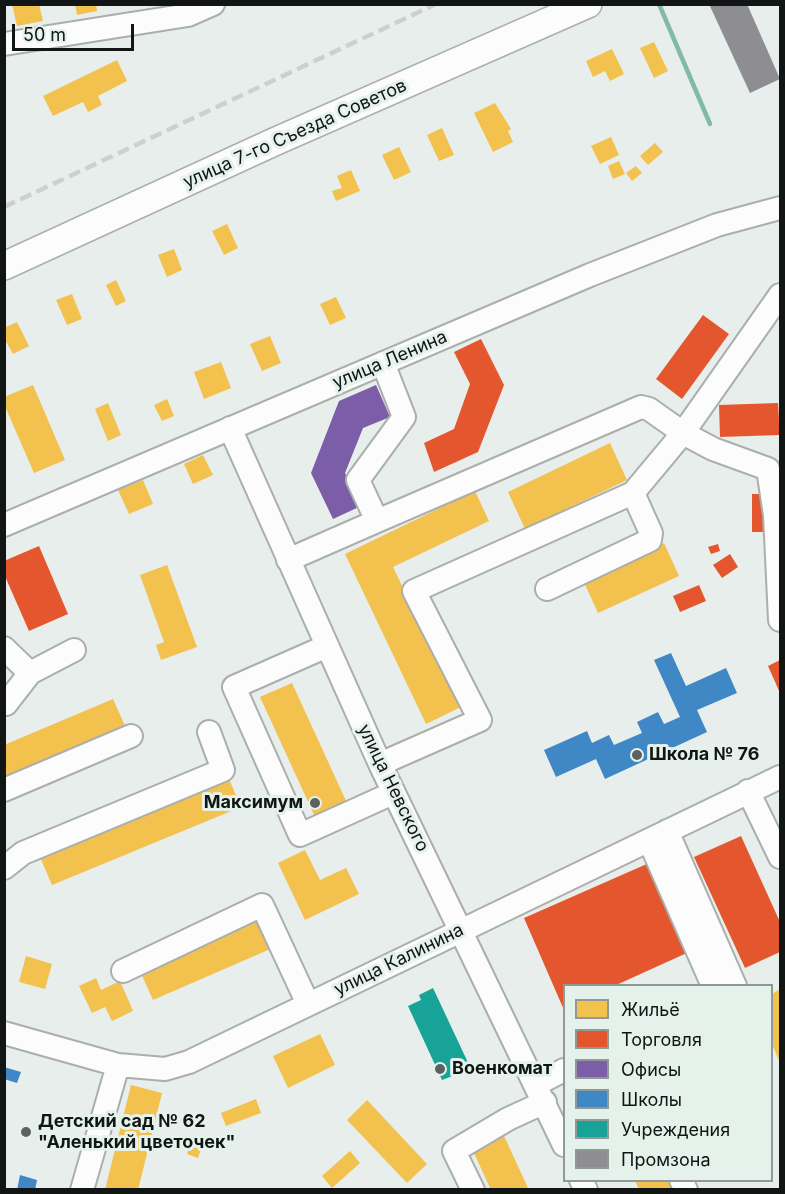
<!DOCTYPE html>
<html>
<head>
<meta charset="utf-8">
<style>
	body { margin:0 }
	#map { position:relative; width:785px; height:1194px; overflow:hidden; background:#e8eeeb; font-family:Inter,sans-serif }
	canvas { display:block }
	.frame { position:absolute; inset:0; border:6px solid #111513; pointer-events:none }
	.legend { position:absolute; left:563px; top:984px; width:210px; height:198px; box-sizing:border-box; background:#e5f1eb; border:2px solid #909995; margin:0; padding:8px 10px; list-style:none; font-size:18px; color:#111513 }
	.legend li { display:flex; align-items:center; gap:12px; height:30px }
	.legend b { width:30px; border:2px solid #909995 }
	.scale { position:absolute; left:12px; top:24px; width:122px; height:27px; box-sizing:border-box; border:3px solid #111513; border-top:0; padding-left:8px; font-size:18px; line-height:21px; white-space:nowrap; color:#111513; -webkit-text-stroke:4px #e5f1eb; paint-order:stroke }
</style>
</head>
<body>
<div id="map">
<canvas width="785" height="1194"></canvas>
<div class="frame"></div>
<ul class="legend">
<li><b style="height:16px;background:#f2c14e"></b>Жильё</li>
<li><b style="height:16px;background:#e4572e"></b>Торговля</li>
<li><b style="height:16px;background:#7b5ea7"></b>Офисы</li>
<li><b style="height:16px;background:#3f88c5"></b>Школы</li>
<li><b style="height:16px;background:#17a398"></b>Учреждения</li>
<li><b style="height:16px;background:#8d8d92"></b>Промзона</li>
</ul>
<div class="scale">50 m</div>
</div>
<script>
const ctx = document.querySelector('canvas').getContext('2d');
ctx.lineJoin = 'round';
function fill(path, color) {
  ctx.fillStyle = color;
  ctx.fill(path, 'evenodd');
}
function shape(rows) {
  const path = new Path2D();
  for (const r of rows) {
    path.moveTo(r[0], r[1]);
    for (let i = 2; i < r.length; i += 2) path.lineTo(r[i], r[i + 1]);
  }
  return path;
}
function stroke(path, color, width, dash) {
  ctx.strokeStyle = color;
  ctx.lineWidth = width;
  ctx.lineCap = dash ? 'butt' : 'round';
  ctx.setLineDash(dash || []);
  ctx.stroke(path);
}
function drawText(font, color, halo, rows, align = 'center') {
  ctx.font = font + ' Inter,sans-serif';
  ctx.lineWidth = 6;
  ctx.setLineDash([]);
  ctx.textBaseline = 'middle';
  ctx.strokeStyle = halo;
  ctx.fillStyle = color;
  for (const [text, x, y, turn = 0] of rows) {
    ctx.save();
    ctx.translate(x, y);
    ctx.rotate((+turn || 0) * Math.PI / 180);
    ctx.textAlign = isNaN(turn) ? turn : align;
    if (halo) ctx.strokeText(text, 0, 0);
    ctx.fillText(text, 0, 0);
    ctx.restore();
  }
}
fill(shape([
	[12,4,39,4,43,21,17,26],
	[75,4,96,4,97,11,77,15],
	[654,42,668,71,654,78,640,48],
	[612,49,624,74,610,81,605,71,593,77,586,61],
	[117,60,127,81,98,96,102,105,88,112,83,102,53,116,43,96],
	[495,103,511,129,508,131,513,142,493,152,474,113],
	[442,128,454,155,439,161,427,135],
	[611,137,619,155,600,164,591,146],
	[655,143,663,152,648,165,640,156],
	[399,147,411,172,394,180,382,155],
	[619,161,625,174,613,179,608,166],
	[636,166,642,173,632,181,626,173],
	[351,170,360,191,336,201,332,191,342,188,337,176],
	[227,224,238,248,224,255,212,231],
	[174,249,182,270,167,277,158,255],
	[116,280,126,301,116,306,106,285],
	[72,294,82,319,67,325,56,300],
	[336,297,346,318,330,325,320,304],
	[17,322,29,346,13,354,4,338,4,328],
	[270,336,281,363,262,371,250,344],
	[221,362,231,388,204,399,194,372],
	[33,385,65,460,34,473,4,404,4,397],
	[167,399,174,416,162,421,154,405],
	[108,403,121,435,108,441,95,409],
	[610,443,627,480,525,529,508,492],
	[203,455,213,475,193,484,184,464],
	[143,480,153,504,129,514,118,490],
	[475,491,489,521,393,567,461,707,426,724,345,554],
	[664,543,679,576,598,613,583,580],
	[167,565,197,647,161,660,156,645,164,642,140,575],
	[292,683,347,803,315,817,260,697],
	[113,699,126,728,4,779,4,745],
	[229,779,241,807,52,885,40,857],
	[305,850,320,880,346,868,359,894,305,920,278,863],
	[261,916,275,947,153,1000,139,969],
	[26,956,52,964,45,989,19,982],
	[96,978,101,990,120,981,133,1011,112,1021,105,1007,92,1013,79,986],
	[780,989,780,1063,772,1044,772,994],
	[320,1034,335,1065,288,1088,273,1056],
	[131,1085,162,1093,138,1190,105,1190],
	[256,1099,261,1113,226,1126,221,1113],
	[367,1100,427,1164,407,1183,347,1120],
	[504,1136,529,1190,491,1190,473,1151],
	[192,1138,204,1141,198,1158,187,1154],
	[350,1151,360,1163,332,1188,322,1176],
	[635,1180,674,1180,678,1190,639,1190]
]), '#f2c14e');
fill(shape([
	[703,315,729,334,682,399,656,379],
	[481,339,504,385,478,452,434,472,424,443,454,429,470,384,454,352],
	[778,403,780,435,720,437,719,405],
	[752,494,767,494,767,532,752,532],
	[718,544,720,551,711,554,708,547],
	[39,546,68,614,29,631,4,574,4,561],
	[730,554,738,567,722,578,713,565],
	[699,585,706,601,680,612,673,596],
	[780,660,780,693,768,666],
	[741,836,780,922,780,952,745,968,694,857],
	[649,863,689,952,614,986,564,986,564,1010,524,918]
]), '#e4572e');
fill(shape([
	[376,385,390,417,363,428,345,473,361,506,333,519,311,473,339,401]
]), '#7b5ea7');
fill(shape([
	[671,653,686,686,726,668,737,693,697,710,707,732,605,779,596,759,556,777,544,750,587,731,592,743,609,735,614,745,642,733,637,722,658,712,664,724,680,717,654,660],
	[4,1067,21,1072,17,1083,4,1079],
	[20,1175,37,1180,35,1190,17,1190]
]), '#3f88c5');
fill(shape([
	[433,988,471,1069,442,1080,408,1006,421,1000,419,995]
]), '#17a398');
fill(shape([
	[709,4,747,4,780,79,750,93]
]), '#8d8d92');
stroke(shape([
	[659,4,710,124]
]), '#81bba4', 4.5);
const minor = shape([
	[4,44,188,15,213,4],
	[230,428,380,764,564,1145],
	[377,521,641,407,649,409,683,433,713,449,768,469,775,515,780,620],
	[4,525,590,275,717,225,780,208],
	[288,560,377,521,358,480,404,417,383,363],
	[547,589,650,540,651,533,633,493],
	[327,646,234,687,300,835,393,793],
	[4,648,30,673],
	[6,704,30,673,74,650],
	[380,764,480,720,414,591,633,493,683,433,780,295],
	[4,790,131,736],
	[748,791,780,857],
	[667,831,735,986],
	[649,840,713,986],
	[4,868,23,853,223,770,209,732],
	[123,971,262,905,308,1004],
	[4,1033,118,1065,165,1069,189,1062,780,777],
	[535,1085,564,1070],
	[581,1180,586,1190],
	[681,1180,686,1190],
	[82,1190,118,1065],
	[473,1190,454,1151,508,1119,545,1102]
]);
const major = shape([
	[4,266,274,142,588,4]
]);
stroke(minor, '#aaafac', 26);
stroke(major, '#aaafac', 30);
stroke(minor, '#fcfcfc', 22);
stroke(major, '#fcfcfc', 27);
stroke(shape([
	[4,207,436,4]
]), '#cecfcf', 4.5, [12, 6]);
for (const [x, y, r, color] of [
	[637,755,6,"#5c615f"],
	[315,803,6,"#5c615f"],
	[440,1069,6,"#5c615f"],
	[26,1132,6,"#5c615f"]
]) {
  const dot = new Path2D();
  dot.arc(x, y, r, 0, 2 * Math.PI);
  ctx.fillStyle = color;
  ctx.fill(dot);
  stroke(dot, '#e5f1eb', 2);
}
drawText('18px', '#111513', '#e5f1eb', [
	["улица 7-го Съезда Советов",295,134,-24],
	["улица Ленина",390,360,-23],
	["улица Невского",393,788,64],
	["улица Калинина",399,960,-26]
]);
drawText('bold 18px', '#111513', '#e5f1eb', [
	["Школа № 76",649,755],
	["Максимум",303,803,"right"],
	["Военкомат",452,1069],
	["Детский сад № 62",38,1122],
	["\"Аленький цветочек\"",38,1143]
], 'left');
</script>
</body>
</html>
